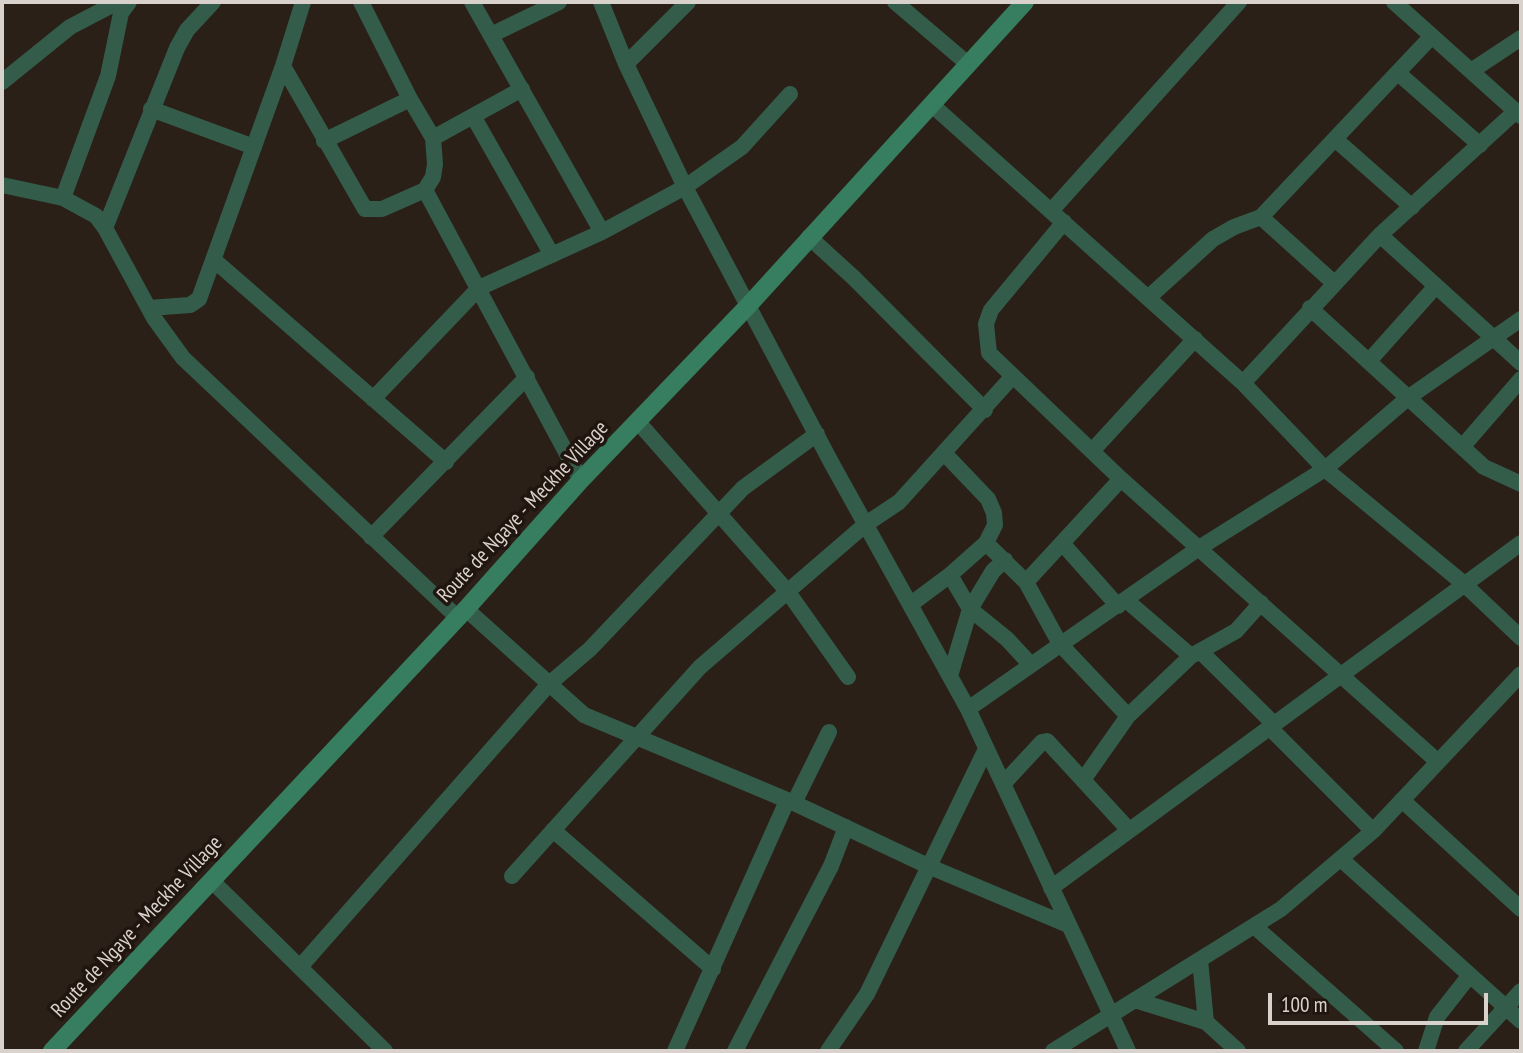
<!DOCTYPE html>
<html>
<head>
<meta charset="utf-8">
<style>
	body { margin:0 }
	#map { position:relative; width:1523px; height:1053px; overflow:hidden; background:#2b2018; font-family:"PT Sans Narrow",sans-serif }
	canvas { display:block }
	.frame { position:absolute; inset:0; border:4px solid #d9d2cc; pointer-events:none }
	.scale { position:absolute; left:1268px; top:993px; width:220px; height:32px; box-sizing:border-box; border:4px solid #d9d2cc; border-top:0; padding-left:9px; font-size:21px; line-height:24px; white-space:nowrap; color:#d9d2cc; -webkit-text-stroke:5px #21160f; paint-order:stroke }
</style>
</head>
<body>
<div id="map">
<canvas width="1523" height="1053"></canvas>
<div class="frame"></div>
<div class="scale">100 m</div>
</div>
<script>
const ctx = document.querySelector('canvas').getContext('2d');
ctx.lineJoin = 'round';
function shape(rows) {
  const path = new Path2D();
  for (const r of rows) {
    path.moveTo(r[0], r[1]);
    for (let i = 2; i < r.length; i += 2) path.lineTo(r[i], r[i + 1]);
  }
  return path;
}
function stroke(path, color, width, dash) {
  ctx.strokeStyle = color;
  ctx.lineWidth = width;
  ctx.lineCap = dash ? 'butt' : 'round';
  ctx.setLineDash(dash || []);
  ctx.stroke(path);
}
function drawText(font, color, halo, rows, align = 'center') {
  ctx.font = font + ' "PT Sans Narrow",sans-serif';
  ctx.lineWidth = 7;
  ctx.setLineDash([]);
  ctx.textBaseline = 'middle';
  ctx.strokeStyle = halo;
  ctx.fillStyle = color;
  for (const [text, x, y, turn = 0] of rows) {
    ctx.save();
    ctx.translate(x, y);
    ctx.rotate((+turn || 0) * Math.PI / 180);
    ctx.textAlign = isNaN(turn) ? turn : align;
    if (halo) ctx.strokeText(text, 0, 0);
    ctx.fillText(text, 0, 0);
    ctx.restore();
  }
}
stroke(shape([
	[361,2,410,99],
	[472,2,602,232],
	[601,2,626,64,685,187,832,464,968,709,1128,1051],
	[895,2,968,64],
	[1394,2,1521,116],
	[491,35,559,2],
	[626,64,688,2],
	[283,66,365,209,382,209,425,190,581,480],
	[1471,71,1521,38],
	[1398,73,1480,145],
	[2,82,70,27,118,2],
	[931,104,1243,383,1325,469,1463,583,1521,638],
	[151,109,254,147],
	[473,116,552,255],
	[1335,139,1412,207],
	[324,141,410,99,433,138],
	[2,185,63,198,96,216,105,228,154,318,183,358,457,617],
	[425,190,433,177,435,164,433,138,522,89],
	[63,198,108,76,121,13,129,2],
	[1051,211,1239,2],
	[1261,217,1334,283],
	[1064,222,991,310,986,324,989,353,1121,479,1437,761],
	[105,228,177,48,187,30,213,2],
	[1380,235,1521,363],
	[809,237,854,278,985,410],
	[214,260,446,462],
	[1149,297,1213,239,1234,227,1261,217,1432,36],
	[149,308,190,305,199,299,283,66,303,2],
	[1310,308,1484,467,1521,484],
	[1369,361,1436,286],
	[1243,383,1380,235,1516,111],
	[373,399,479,288,602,232,685,187,742,147,790,94],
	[638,422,788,592,848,677],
	[1463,446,1521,379],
	[1092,451,1195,339],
	[945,454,988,499,994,513,995,525,986,543,950,575,970,609,950,676],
	[371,537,527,377],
	[986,543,1026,582],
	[1062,543,1118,606],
	[1005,560,993,571,970,609,1007,639,1031,665],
	[1126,600,1191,656,1128,716],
	[911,604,950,575],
	[466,609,584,715,794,803,928,866,1068,925],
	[1201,652,1274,724],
	[1193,655,1236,631,1261,603],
	[968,709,1199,548,1325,469,1409,397,1521,319],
	[1269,727,1373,831],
	[1083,780,1128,716,1060,644,1026,582,1121,479],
	[1003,784,1042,742,1047,741,1129,830],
	[1402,800,1521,909],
	[794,803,829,732],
	[553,830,713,969],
	[1342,860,1521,1021],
	[512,876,700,667,866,524,899,502,1013,376],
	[212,881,385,1051],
	[1051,888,1521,543],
	[1254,926,1396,1051],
	[1200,960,1206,1022],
	[300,967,549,684,590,649,743,488,817,434],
	[1135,1000,1206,1022,1238,1051],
	[675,1051,787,801],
	[735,1051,831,866,846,827],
	[828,1051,867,994,986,749],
	[1053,1051,1281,909,1373,831,1521,674],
	[1426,1051,1437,1017,1470,975],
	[1466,1051,1521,991]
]), '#335d4a', 16);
stroke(shape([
	[52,1051,466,609,581,480,747,307,1025,2]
]), '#377e60', 18);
drawText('21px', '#d9d2cc', '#21160f', [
	["Route de Ngaye - Meckhe Village",523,512,-47],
	["Route de Ngaye - Meckhe Village",137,927,-47]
]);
</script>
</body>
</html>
